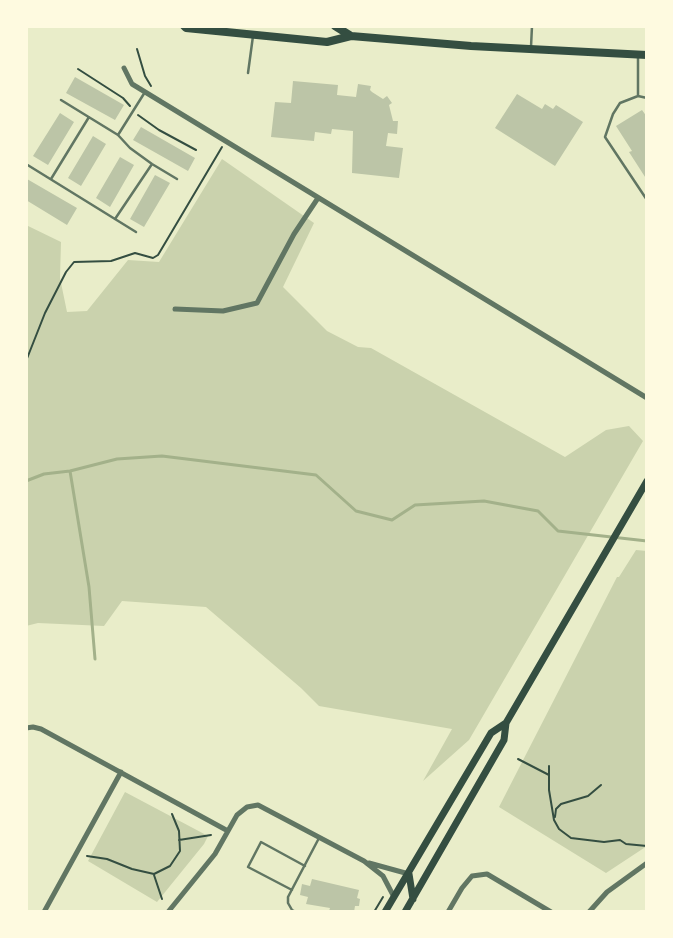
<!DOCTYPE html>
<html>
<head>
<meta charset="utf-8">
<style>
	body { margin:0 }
	#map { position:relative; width:673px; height:938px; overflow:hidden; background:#e9edc9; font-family:Quicksand,sans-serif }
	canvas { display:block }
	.frame { position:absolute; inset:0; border:28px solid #fefae0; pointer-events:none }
</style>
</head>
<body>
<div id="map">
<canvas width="673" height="938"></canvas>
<div class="frame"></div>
</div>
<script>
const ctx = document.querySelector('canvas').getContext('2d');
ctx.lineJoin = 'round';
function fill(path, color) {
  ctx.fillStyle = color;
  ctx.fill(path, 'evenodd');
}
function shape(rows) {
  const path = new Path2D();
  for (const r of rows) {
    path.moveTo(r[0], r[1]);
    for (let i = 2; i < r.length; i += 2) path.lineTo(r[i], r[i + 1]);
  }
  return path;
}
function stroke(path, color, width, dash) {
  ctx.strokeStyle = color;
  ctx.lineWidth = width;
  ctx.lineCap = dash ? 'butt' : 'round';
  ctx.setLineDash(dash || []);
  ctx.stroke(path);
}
fill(shape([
	[222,159,314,223,283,287,327,331,358,347,371,348,565,457,606,430,629,426,643,441,469,740,423,781,452,729,319,706,301,688,206,607,122,601,104,626,38,623,26,626,26,225,61,242,60,278,67,312,87,311,128,260,159,262],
	[636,550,647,551,647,846,606,873,499,807,617,577,619,577],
	[125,792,208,836,204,844,157,902,88,861]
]), '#cad2ad');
stroke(shape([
	[70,471,89,587,95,659],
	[26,481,44,474,70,471,117,459,162,456,316,475,356,511,392,520,415,505,484,501,538,511,558,531,647,541]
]), '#a3b18a', 3);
fill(shape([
	[75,77,124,105,115,120,66,93],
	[293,81,338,85,337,95,356,97,358,84,371,86,370,90,372,92,383,99,387,96,392,103,389,105,393,121,398,121,397,134,388,133,386,146,403,148,399,178,352,173,353,131,332,129,331,134,315,132,314,141,271,137,275,102,291,103],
	[517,94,542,109,545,104,553,109,556,105,583,122,555,166,495,128],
	[642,110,647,117,647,180,629,152,632,151,616,126],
	[60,113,74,122,48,165,33,156],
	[141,127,195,158,188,171,133,140],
	[93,136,106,144,81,186,68,178],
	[120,157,134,165,110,207,96,198],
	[155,175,170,183,144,227,130,219],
	[27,179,77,208,67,225,26,200],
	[312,879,359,890,357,898,360,899,359,906,355,906,354,912,332,912,329,911,330,908,306,904,308,897,300,895,302,884,310,886]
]), '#bcc5a7');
stroke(shape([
	[137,49,145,76,151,86],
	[78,69,123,98,130,106],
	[138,115,159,130,196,150],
	[26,361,45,313,66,272,74,262,111,261,135,253,153,258,158,255,222,147],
	[518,759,549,775],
	[549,766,549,790,554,820,559,829,571,838,604,842,620,840,626,844,647,846],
	[555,817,556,809,561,804,588,796,601,785],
	[179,840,211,835],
	[87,856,107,859,132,869,154,874,170,866,180,851,179,831,172,814],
	[154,875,162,899],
	[374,912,383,897]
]), '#344e41', 2);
stroke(shape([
	[531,47,532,26],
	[638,56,638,95],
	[248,73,253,36],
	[647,98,638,96,620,103,613,114,605,137,647,200],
	[61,100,118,135,130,148,152,164,177,179],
	[118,135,145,92],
	[26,164,136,232],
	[51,179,89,117],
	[115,219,152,164],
	[292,890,248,867,261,842,305,866],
	[296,912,292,910,288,903,288,897,319,838]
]), '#617663', 2.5);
stroke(shape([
	[124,68,132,84,647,398],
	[175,309,223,311,257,303,294,234,318,198],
	[26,728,33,727,41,729,228,831],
	[369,863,409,874],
	[44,912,121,772],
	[168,912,215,854,237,815,247,807,258,805,364,861,383,876,394,897],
	[448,912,462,888,472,876,487,874,551,912],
	[589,912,607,892,647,863]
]), '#617663', 5);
stroke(shape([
	[409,874,413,899],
	[385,912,491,733,506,723],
	[405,912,504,740,506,723,647,481]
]), '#344e41', 7);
stroke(shape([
	[184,26,186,28,327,42,351,36,471,46,647,55],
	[335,26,351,36]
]), '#344e41', 8);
</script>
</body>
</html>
